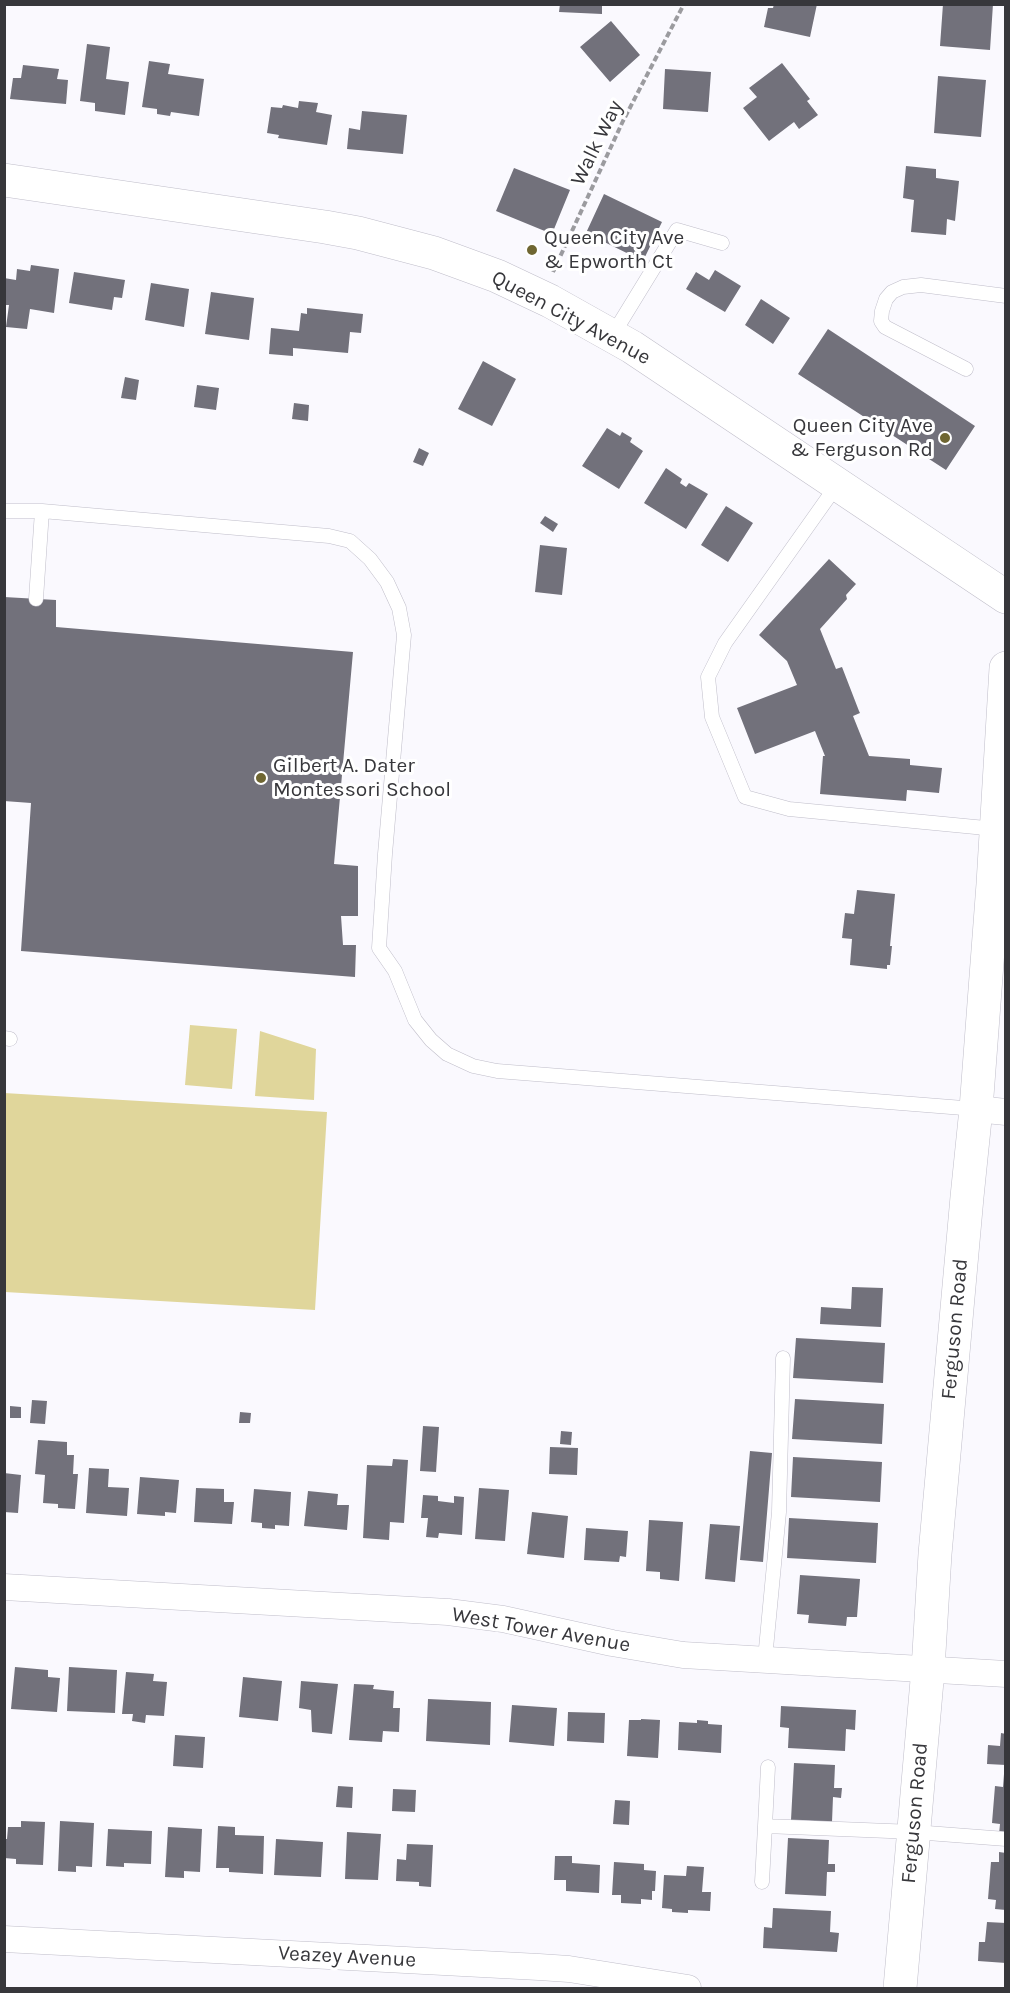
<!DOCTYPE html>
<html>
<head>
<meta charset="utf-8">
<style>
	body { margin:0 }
	#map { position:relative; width:1010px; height:1993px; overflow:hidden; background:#faf9fe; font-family:Karla,sans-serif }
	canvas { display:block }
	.frame { position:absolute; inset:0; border:6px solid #37373b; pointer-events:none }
</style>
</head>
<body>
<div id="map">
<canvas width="1010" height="1993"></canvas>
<div class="frame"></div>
</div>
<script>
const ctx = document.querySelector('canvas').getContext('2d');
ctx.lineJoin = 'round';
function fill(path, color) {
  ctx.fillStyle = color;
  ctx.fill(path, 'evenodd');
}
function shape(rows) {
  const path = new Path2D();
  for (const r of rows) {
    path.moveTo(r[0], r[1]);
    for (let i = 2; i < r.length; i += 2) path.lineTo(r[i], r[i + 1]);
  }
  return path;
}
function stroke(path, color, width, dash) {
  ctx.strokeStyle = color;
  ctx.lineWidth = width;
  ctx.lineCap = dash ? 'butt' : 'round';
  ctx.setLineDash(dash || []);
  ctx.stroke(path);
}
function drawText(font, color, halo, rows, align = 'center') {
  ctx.font = font + ' Karla,sans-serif';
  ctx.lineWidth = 6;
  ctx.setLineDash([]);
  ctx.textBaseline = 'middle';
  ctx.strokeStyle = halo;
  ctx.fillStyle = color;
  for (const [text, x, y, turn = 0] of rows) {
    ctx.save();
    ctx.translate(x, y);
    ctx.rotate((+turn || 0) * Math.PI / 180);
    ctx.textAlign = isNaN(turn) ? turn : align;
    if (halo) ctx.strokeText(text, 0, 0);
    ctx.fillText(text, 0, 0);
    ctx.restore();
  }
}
fill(shape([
	[190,1025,237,1029,232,1089,185,1085],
	[260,1031,316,1049,314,1100,255,1096],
	[4,1093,327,1112,315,1310,5,1292]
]), '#e0d69b');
fill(shape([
	[560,4,602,4,602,14,559,12],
	[774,4,817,4,810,37,764,27,768,8,773,8],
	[943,4,993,4,990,50,940,46],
	[611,21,640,55,610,82,580,47],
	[87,44,110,47,106,79,129,82,125,115,95,111,95,103,80,101],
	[149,61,170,64,168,74,204,79,199,116,171,112,170,116,157,114,157,109,142,107],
	[782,63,810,99,807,101,818,115,799,129,794,122,769,141,743,108,757,97,749,88],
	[23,65,59,69,57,79,68,80,66,104,10,99,13,78,21,78],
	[665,69,711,72,708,112,663,109],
	[938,76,986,80,981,137,934,133],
	[299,101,318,103,316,112,332,115,327,145,278,138,279,135,267,133,271,107,282,108,283,105,298,108],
	[362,111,407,115,403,154,347,149,349,128,360,130],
	[906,166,936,169,936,178,959,181,955,221,947,219,946,235,911,232,914,200,903,198],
	[514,168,570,190,552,234,496,211],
	[604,194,662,222,643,261,586,233],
	[31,265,59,269,54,313,30,309,27,329,6,327,9,305,4,305,4,278,16,280,17,269,30,271],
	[715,270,741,286,725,312,686,289,696,272,709,280],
	[74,272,125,280,122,298,114,297,112,310,69,303],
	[151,283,189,289,184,327,145,320],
	[211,292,254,298,249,340,205,334],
	[761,299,790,318,773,344,745,325],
	[307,308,363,314,361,333,350,332,348,353,293,348,293,356,269,354,271,328,299,331,301,313,307,314],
	[828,329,975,426,946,470,798,374],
	[483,361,516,379,492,426,458,409],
	[125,377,139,380,136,400,121,398],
	[197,385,219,388,216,410,194,407],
	[294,403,309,405,308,421,292,419],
	[607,428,620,436,622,432,632,438,630,442,643,451,619,489,582,466],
	[419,448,429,453,423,466,413,462],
	[666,468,682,479,680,483,686,487,689,483,708,494,686,529,644,503],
	[726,506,753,523,728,562,701,545],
	[545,516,558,524,553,532,540,523],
	[540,545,567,548,562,595,535,592],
	[829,559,856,584,846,595,847,599,820,629,836,669,842,667,859,711,860,713,853,716,869,756,910,759,910,765,942,768,939,793,907,790,906,801,820,794,823,756,825,756,815,731,755,754,737,708,797,685,787,661,759,635],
	[4,597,56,600,56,627,353,652,334,864,358,866,358,916,341,916,343,945,356,945,355,977,21,951,31,803,4,801],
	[857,890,895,894,890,946,892,946,890,965,887,965,887,969,850,965,852,939,842,938,845,913,854,914],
	[852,1287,883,1288,881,1327,820,1324,821,1307,851,1309],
	[796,1338,885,1343,883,1383,793,1378],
	[795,1399,884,1404,882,1444,792,1439],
	[32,1400,47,1401,45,1424,30,1423],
	[10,1406,21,1407,21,1418,10,1418],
	[240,1412,251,1413,250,1423,239,1423],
	[423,1426,439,1427,436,1472,420,1471],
	[561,1431,572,1432,571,1445,560,1444],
	[38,1440,67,1442,67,1455,74,1455,73,1474,78,1474,75,1509,58,1508,58,1504,43,1503,45,1475,35,1474],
	[550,1447,578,1448,577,1475,549,1474],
	[750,1451,772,1453,763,1562,740,1560],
	[793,1457,882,1462,880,1502,791,1497],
	[393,1459,408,1460,404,1523,390,1522,389,1540,363,1538,367,1465,392,1466],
	[89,1468,109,1469,108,1487,129,1488,127,1516,86,1513],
	[4,1473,21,1475,18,1513,4,1512],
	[140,1477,179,1480,176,1513,165,1512,165,1516,137,1514],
	[196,1488,224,1489,224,1502,234,1502,232,1524,194,1522],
	[479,1488,509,1490,505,1541,475,1539],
	[254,1489,291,1492,289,1526,275,1525,275,1529,262,1528,262,1523,251,1522],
	[308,1491,338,1494,337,1505,349,1505,347,1530,304,1526],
	[423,1495,438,1496,438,1501,454,1503,454,1496,464,1497,462,1535,439,1533,438,1538,426,1537,428,1518,421,1518],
	[532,1512,568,1516,564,1558,527,1554],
	[789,1518,878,1523,876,1563,787,1558],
	[649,1520,683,1522,679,1581,660,1579,660,1572,646,1571],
	[710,1524,740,1526,735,1582,705,1579],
	[586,1528,628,1531,626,1557,620,1556,619,1562,584,1560],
	[800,1575,860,1579,857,1617,847,1617,846,1626,808,1623,809,1615,797,1614],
	[15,1667,48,1670,48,1677,60,1678,57,1712,11,1709],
	[69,1667,117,1670,115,1713,67,1711],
	[126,1672,154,1674,153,1681,167,1682,164,1716,146,1715,145,1723,132,1721,133,1714,122,1714],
	[243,1677,282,1681,278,1721,239,1717],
	[301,1681,338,1684,332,1734,312,1732,311,1710,299,1708],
	[354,1684,374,1685,373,1689,394,1691,393,1708,400,1708,399,1732,383,1731,382,1742,349,1740],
	[428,1699,491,1702,490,1745,426,1741],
	[512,1705,557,1708,554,1746,509,1742],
	[781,1706,856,1710,855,1730,846,1729,845,1751,788,1748,789,1728,780,1727],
	[568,1712,605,1713,604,1743,567,1741],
	[641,1719,660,1720,658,1758,627,1756,629,1720,641,1720],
	[697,1720,708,1721,708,1724,722,1725,721,1753,678,1750,679,1722,697,1723],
	[1001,1733,1006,1734,1006,1765,987,1764,988,1745,1000,1746],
	[175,1735,205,1737,203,1768,173,1766],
	[794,1763,835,1765,834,1788,842,1788,841,1798,833,1797,832,1822,791,1820],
	[1004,1774,1006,1774,1006,1834,999,1834,1000,1824,992,1823,995,1786,1003,1787],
	[338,1786,353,1787,352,1808,336,1807],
	[393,1789,416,1790,415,1812,392,1811],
	[615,1800,630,1801,629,1825,613,1824],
	[21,1821,45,1822,43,1865,16,1864,16,1859,4,1858,4,1839,7,1839,8,1827,21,1827],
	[60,1821,94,1823,92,1867,76,1866,76,1872,58,1871],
	[218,1826,235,1827,235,1835,264,1836,263,1874,229,1872,229,1868,216,1868],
	[168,1827,202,1829,200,1872,184,1871,184,1878,165,1877],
	[108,1829,152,1831,151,1864,124,1863,124,1867,106,1866],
	[347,1832,381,1834,378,1880,345,1879],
	[788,1838,829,1840,828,1864,835,1864,835,1872,827,1872,826,1896,785,1894],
	[276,1839,323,1842,321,1877,274,1875],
	[407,1844,433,1845,431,1887,419,1886,419,1882,396,1881,397,1859,406,1860],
	[999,1852,1006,1853,1006,1910,995,1909,996,1900,988,1899,991,1862,999,1862],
	[555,1856,572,1856,572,1863,600,1865,599,1893,566,1891,566,1880,554,1880],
	[614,1862,644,1864,644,1870,656,1871,655,1891,652,1891,652,1900,641,1899,641,1904,621,1903,621,1895,612,1895],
	[687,1866,704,1867,702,1892,711,1892,710,1911,688,1910,688,1913,672,1912,672,1909,662,1908,664,1875,686,1876],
	[773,1908,831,1911,830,1932,839,1933,837,1952,763,1948,764,1927,772,1928],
	[987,1922,1006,1923,1006,1963,978,1961,979,1942,985,1942]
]), '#72717b');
const service = shape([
	[612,336,677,230,722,243],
	[966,369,885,327,881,321,882,311,886,299,892,292,903,287,921,285,1006,296],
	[837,485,725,643,708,677,712,717,745,797,789,809,996,829],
	[4,511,42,511,329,536,350,541,370,559,387,582,399,608,404,635,385,854,379,948,395,971,415,1020,431,1040,447,1054,473,1066,497,1071,976,1109],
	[36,599,42,511],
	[4,1038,10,1039],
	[765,1659,779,1512,783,1358],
	[768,1767,765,1826,914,1832,1006,1839],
	[762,1882,765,1826]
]);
const minor = shape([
	[976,1109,1006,1112],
	[4,1587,448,1612,503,1619,612,1643,683,1655,1006,1674],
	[4,1939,539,1967,569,1969,688,1988]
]);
const tertiary = shape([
	[900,1988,928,1669,935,1554,967,1197,976,1109,993,884,1006,668]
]);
const secondary = shape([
	[4,180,325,227,358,233,434,253,497,276,550,301,632,347,1006,597]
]);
stroke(service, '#bfbdc9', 15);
stroke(minor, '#bfbdc9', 27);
stroke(tertiary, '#bfbdc9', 34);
stroke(secondary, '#bfbdc9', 34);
stroke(shape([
	[553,272,623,121,684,4]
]), '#9b9b9f', 4, [6, 3]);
stroke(service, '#fff', 14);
stroke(minor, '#fff', 26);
stroke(tertiary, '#fff', 33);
stroke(secondary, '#fff', 33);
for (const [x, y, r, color] of [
	[532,250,6,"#6f6632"],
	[945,438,6,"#6f6632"],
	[261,778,6,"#6f6632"]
]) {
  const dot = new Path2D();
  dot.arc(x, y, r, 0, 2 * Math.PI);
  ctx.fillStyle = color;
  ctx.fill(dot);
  stroke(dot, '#fff', 2);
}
drawText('21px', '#37373b', '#fff', [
	["Walk Way",597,143,-64],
	["Queen City Avenue",571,318,28],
	["Ferguson Road",955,1329,-85],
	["West Tower Avenue",541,1630,10],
	["Ferguson Road",915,1813,-85],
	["Veazey Avenue",347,1957,3]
]);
drawText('21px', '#37373b', '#fff', [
	["Queen City Ave",544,238],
	["& Epworth Ct",544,262],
	["Queen City Ave",933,426,"right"],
	["& Ferguson Rd",933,450,"right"],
	["Gilbert A. Dater",273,766],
	["Montessori School",273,790]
], 'left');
</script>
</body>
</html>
